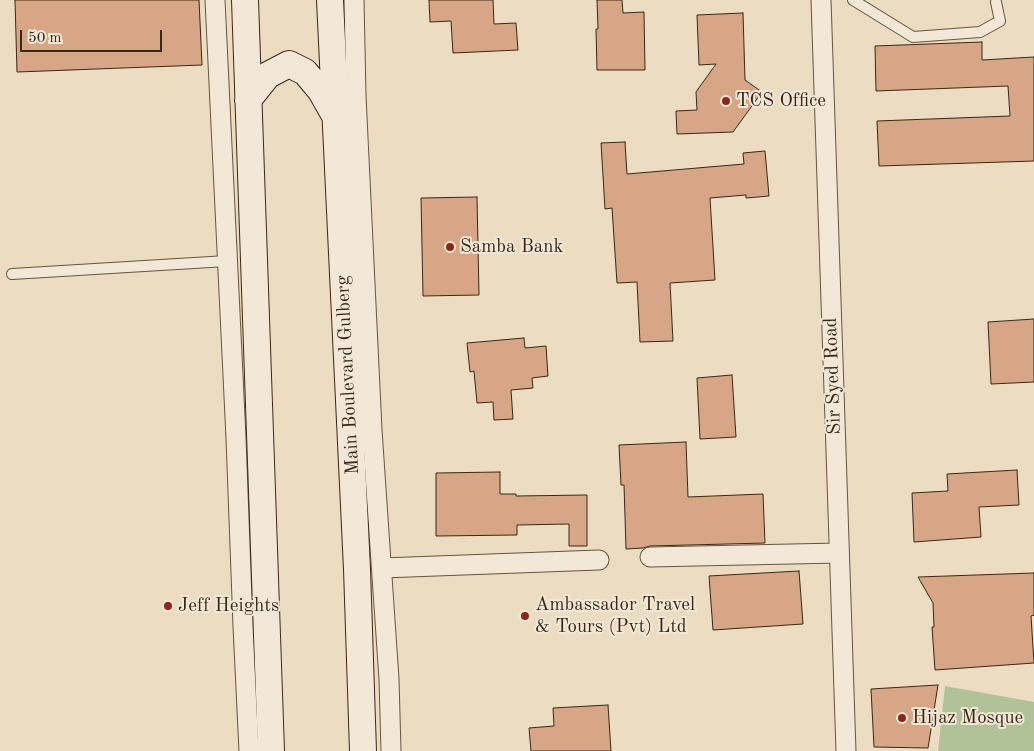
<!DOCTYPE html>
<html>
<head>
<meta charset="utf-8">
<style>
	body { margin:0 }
	#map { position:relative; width:1034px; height:751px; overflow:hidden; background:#ecdcc2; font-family:"Old Standard TT",serif }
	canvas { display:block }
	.scale { position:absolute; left:20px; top:30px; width:142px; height:22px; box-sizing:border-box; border:2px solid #3a2815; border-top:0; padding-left:6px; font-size:15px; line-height:18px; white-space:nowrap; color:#3a2815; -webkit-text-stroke:4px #f3e8d7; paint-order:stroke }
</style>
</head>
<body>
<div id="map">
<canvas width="1034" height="751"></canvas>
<div class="scale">50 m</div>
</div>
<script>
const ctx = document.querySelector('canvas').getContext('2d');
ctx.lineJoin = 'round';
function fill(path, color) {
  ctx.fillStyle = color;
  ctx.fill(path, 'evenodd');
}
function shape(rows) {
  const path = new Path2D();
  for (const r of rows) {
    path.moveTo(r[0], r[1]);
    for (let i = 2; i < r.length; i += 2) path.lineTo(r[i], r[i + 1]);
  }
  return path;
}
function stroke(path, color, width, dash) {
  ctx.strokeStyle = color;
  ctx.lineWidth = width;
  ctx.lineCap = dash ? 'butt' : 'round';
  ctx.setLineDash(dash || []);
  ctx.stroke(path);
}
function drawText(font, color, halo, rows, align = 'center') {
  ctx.font = font + ' "Old Standard TT",serif';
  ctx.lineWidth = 4;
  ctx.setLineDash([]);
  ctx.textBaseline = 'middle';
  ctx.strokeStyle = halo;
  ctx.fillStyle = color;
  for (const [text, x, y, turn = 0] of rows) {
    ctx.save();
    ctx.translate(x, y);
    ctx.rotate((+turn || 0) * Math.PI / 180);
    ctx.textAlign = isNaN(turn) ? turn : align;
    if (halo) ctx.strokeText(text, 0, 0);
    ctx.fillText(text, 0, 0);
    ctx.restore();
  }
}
fill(shape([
	[945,686,1034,702,1034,751,938,751]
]), '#b2c298');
const building = shape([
	[15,0,199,0,202,65,17,72,15,0],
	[429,0,493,0,494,24,516,23,518,50,453,53,451,21,430,22,429,0],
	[597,0,622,0,623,13,644,12,645,70,597,70,596,29,598,29,597,0],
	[743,13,745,80,762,92,733,132,677,134,676,111,697,110,696,92,716,64,699,65,697,15,743,13],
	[982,42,982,60,1034,57,1034,161,879,166,877,121,1010,116,1008,86,876,91,875,46,982,42],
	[625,142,627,174,744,164,743,153,765,151,769,196,746,198,746,195,710,198,715,280,670,283,673,341,640,342,637,282,617,283,612,208,605,209,601,143,625,142],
	[477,197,479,295,423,296,421,198,477,197],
	[1034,319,1034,382,991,384,988,322,1034,319],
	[524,338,525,348,546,346,548,376,532,378,533,388,511,390,513,419,494,420,493,402,477,403,474,371,470,372,467,343,524,338],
	[732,375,736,437,700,439,697,378,732,375],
	[686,442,688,497,763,494,765,543,650,546,643,548,626,549,624,485,621,485,619,445,686,442],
	[1017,470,1019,505,979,507,981,537,914,542,912,493,948,491,947,474,1017,470],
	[500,472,500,494,516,494,516,496,587,495,587,546,569,546,569,524,517,525,517,535,436,536,436,473,500,472],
	[799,571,803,624,713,630,709,576,799,571],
	[1034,573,1034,615,1031,616,1034,663,935,670,932,627,934,627,933,603,918,577,1034,573],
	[938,685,928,748,874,747,871,689,938,685],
	[608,705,611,751,531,751,529,728,554,726,553,708,608,705]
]);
fill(building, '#d6a686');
stroke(building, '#3a2815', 1);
const lane = shape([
	[853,0,913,37,980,32,1000,21,996,2],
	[12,274,227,261]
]);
const street = shape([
	[215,0,236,438,243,626,249,751],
	[354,0,356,96,372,430,389,679,391,751],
	[821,0,846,751],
	[650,557,839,553],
	[382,568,599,560]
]);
const secondary = shape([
	[245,0,271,751],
	[330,0,357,569,363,751],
	[248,100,268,75,289,64,305,72,321,91,334,114]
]);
stroke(lane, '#665540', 12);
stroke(street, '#665540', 21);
stroke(secondary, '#3a2815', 28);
stroke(lane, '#f3e8d7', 10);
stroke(street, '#f3e8d7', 19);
stroke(secondary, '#f3e8d7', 26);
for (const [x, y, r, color] of [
	[726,101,5,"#8f2418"],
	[450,247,5,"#8f2418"],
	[168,606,5,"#8f2418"],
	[525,616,5,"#8f2418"],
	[902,718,5,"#8f2418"]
]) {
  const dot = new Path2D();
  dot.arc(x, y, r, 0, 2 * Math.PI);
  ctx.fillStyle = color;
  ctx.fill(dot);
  stroke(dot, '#f3e8d7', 2);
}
drawText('19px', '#3a2815', '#f3e8d7', [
	["TCS Office",736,101],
	["Samba Bank",460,247],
	["Ambassador Travel",535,605],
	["& Tours (Pvt) Ltd",535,627],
	["Jeff Heights",178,606],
	["Hijaz Mosque",912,718]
], 'left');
drawText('19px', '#3a2815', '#f3e8d7', [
	["Main Boulevard Gulberg",348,375,-93],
	["Sir Syed Road",833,376,-92]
]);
</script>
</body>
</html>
